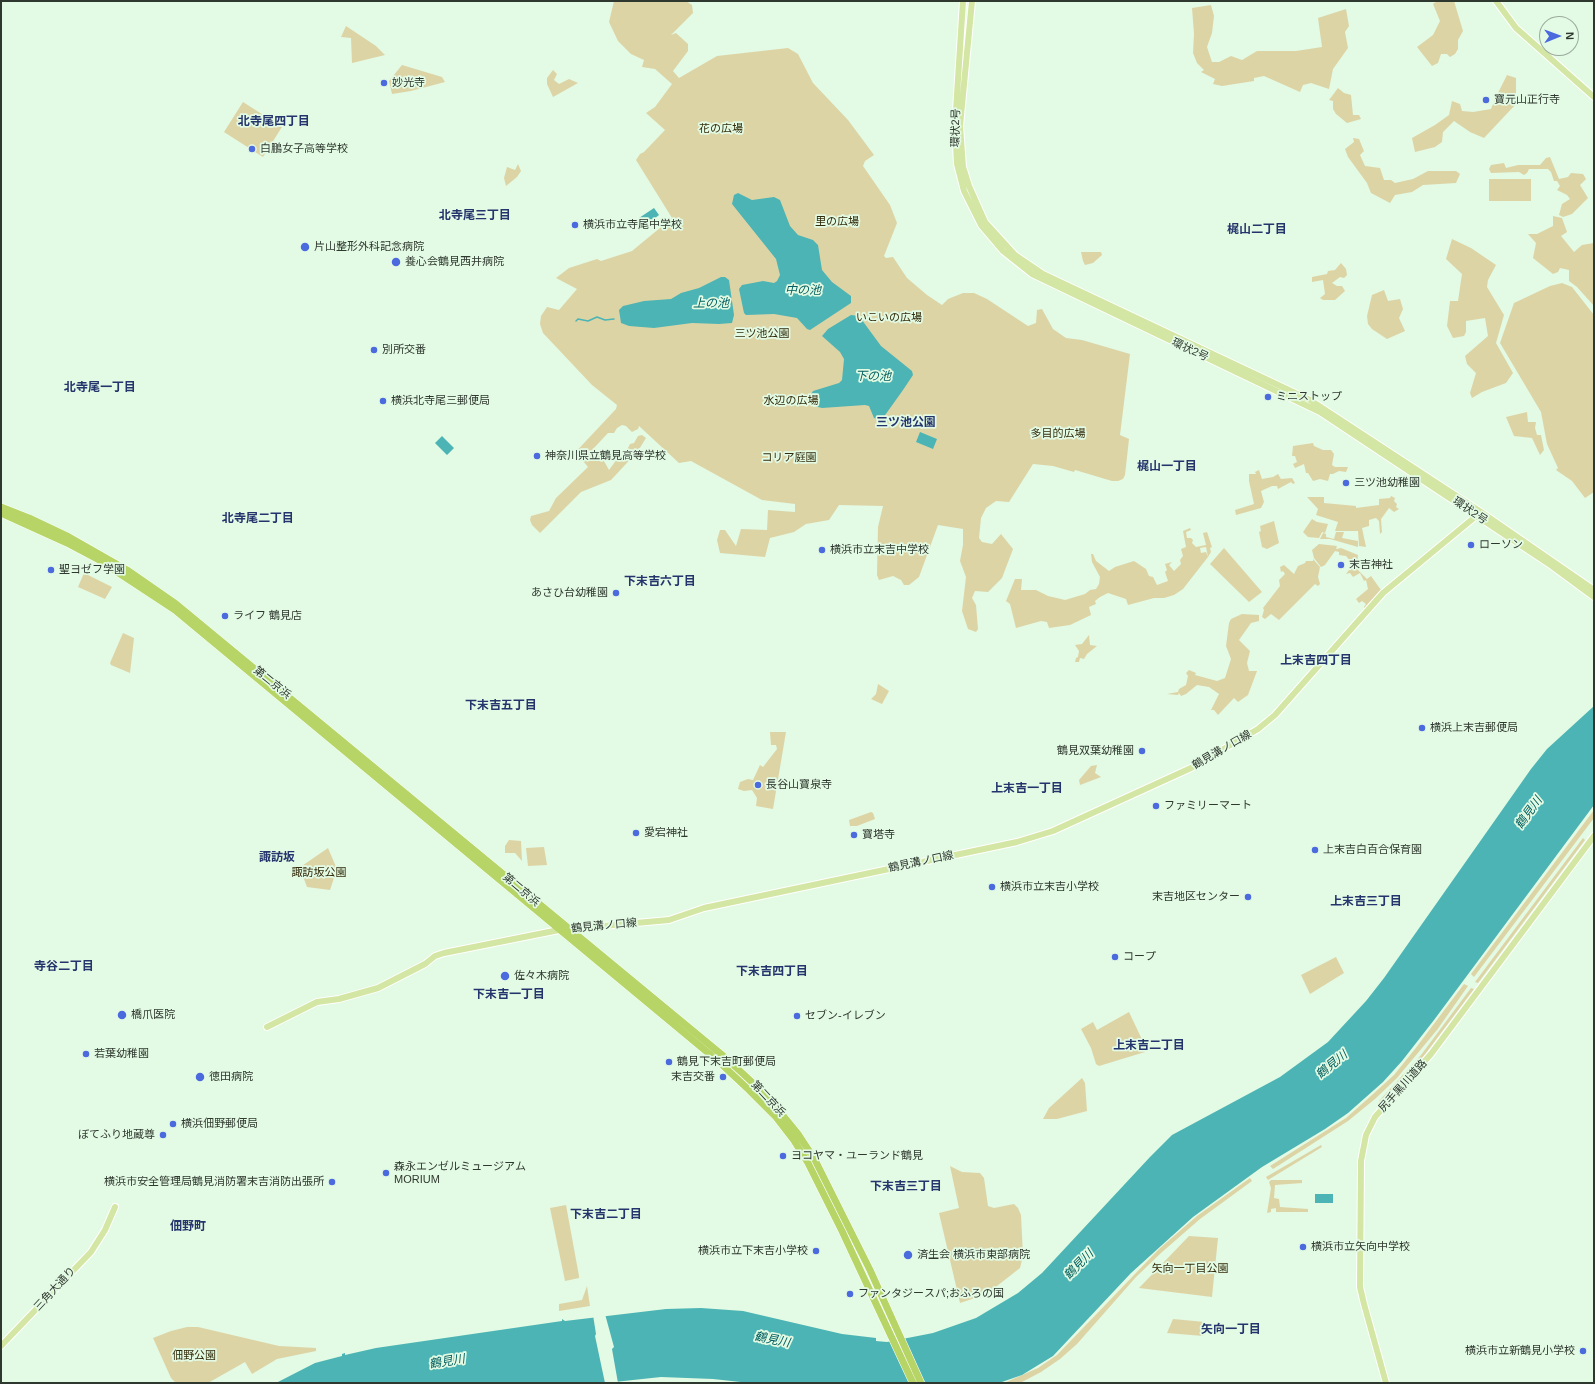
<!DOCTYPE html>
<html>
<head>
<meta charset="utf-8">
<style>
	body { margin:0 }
	#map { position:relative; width:1595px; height:1384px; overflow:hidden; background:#e3fae4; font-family:Helvetica,sans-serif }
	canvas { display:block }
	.frame { position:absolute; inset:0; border:2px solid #2f382f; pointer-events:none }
	.north { position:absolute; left:1539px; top:16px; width:40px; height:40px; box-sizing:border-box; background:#e3fae4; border:1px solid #9bac9c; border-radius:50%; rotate:89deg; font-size:11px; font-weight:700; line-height:16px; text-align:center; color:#2f382f }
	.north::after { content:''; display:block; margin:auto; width:14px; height:18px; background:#4b6ade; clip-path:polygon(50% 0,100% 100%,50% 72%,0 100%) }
</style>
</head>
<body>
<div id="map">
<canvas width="1595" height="1384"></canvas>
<div class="frame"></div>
<div class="north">N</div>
</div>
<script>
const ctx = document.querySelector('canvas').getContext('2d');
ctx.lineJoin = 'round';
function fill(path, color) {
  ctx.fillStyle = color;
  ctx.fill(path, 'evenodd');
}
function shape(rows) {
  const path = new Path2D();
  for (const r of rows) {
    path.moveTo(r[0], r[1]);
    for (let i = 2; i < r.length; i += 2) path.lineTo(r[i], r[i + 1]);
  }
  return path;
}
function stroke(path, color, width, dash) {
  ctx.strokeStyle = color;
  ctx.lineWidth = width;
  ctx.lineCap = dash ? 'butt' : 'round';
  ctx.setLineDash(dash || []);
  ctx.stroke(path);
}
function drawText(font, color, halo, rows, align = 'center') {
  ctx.font = font + ' Helvetica,"Noto Sans JP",sans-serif';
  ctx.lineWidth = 3.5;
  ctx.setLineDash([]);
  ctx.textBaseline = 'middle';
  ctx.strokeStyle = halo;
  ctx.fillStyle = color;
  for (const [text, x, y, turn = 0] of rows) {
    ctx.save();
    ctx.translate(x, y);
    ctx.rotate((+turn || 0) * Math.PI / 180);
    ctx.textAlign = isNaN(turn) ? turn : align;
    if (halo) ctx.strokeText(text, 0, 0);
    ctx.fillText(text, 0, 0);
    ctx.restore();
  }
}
fill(shape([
	[614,1,686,1,692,5,693,13,671,35,676,33,688,44,688,51,673,71,679,78,717,56,788,48,798,54,813,83,848,120,874,155,865,161,863,166,890,205,897,223,884,256,886,258,893,257,907,278,927,295,942,305,948,299,963,293,974,293,987,299,1028,326,1036,323,1037,310,1042,309,1053,329,1066,338,1082,340,1130,354,1120,435,1129,439,1125,475,1123,479,1118,481,1112,481,1075,470,1074,472,1053,466,1033,464,1009,502,996,501,986,508,981,518,979,538,982,542,992,544,1001,534,1013,549,1002,578,988,592,975,591,972,598,976,605,978,629,976,632,968,629,962,611,966,577,960,561,963,545,963,529,938,525,919,577,909,585,904,585,901,580,893,576,879,580,877,575,878,527,883,506,839,505,829,520,806,524,794,532,770,538,765,557,720,553,717,540,720,530,725,530,736,546,741,529,767,530,768,510,795,512,795,504,762,500,691,461,679,463,639,426,638,429,632,432,626,426,622,425,617,428,614,433,608,433,593,449,604,461,609,470,620,455,626,452,630,444,634,443,638,436,642,435,646,438,638,451,611,480,581,492,540,533,532,525,530,520,531,516,549,511,556,498,588,467,579,456,570,460,570,458,616,409,617,405,592,385,543,333,540,324,541,316,547,307,559,310,577,289,556,278,569,268,597,259,601,261,632,251,672,218,636,160,640,154,644,152,665,130,646,113,655,107,672,84,655,69,642,67,644,60,631,54,618,41,609,22],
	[1437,1,1454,1,1463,31,1458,40,1458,49,1455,54,1450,57,1447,54,1441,54,1438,63,1432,66,1417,47,1433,35,1440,21,1433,4],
	[1211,5,1214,16,1212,33,1207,47,1212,62,1219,62,1231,56,1242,60,1257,51,1296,51,1322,47,1318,18,1346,9,1349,26,1345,32,1348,48,1333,69,1329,89,1311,83,1303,85,1300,92,1264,76,1254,78,1254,81,1222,86,1213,84,1215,79,1201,72,1204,70,1197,63,1193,53,1194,34,1192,8],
	[346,26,376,46,385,55,352,63,351,38,341,37],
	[402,65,442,77,445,82,411,91,392,94,389,81],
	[553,70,557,74,554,80,559,84,569,79,578,83,553,97,547,84,547,78],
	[1507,75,1516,78,1516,104,1484,138,1470,132,1454,121,1443,132,1442,142,1435,147,1415,152,1412,138,1435,125,1449,115,1452,101,1460,104,1462,111,1473,112,1491,109,1495,99],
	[1338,88,1344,93,1351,95,1353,115,1359,115,1361,119,1347,123,1336,114,1333,109,1333,101,1329,100],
	[243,102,282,127,263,157,224,132],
	[1353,138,1359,139,1364,151,1360,155,1365,166,1380,168,1384,180,1391,180,1395,183,1413,179,1428,171,1456,171,1460,174,1456,183,1423,185,1412,192,1395,195,1390,203,1371,193,1367,183,1348,157,1345,149,1354,142],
	[1550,157,1559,179,1568,177,1571,173,1583,174,1586,179,1580,185,1588,198,1572,214,1563,217,1559,215,1562,204,1570,199,1567,195,1557,190,1560,186,1557,181,1554,181,1551,172,1548,169,1529,169,1527,173,1524,175,1519,172,1491,173,1489,169,1491,165,1504,163,1506,168,1518,165,1540,165,1546,158],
	[518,164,521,171,517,177,506,186,504,178,507,167,515,170],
	[1489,179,1531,179,1531,201,1489,201],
	[1553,216,1562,218,1567,232,1561,236,1574,252,1582,245,1594,243,1594,306,1577,287,1569,281,1569,270,1560,268,1558,272,1553,274,1533,258,1536,243,1528,234,1537,234,1553,226],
	[1452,239,1471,248,1496,265,1488,280,1487,287,1504,315,1496,343,1513,373,1506,383,1482,392,1472,398,1470,393,1476,373,1467,364,1465,356,1488,336,1485,318,1466,321,1466,332,1464,336,1453,338,1447,326,1450,301,1458,301,1462,274,1446,259],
	[1081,252,1101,252,1102,255,1093,263,1085,265,1083,261],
	[1341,263,1346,269,1347,275,1344,278,1340,277,1332,283,1337,286,1342,286,1345,291,1335,300,1323,300,1320,298,1325,294,1323,280,1312,282,1312,277,1327,274,1328,271,1335,270],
	[1562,283,1572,287,1594,315,1594,492,1585,498,1572,481,1556,470,1558,468,1547,444,1541,412,1500,343,1514,303,1550,286],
	[1384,290,1388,301,1400,299,1403,309,1399,318,1405,331,1387,339,1372,329,1368,324,1367,316,1372,295],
	[1527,412,1528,422,1536,422,1535,428,1537,435,1541,435,1544,450,1540,455,1532,438,1514,436,1506,417],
	[1313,443,1314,446,1323,450,1331,450,1334,454,1332,465,1335,467,1348,467,1346,472,1339,471,1333,474,1330,474,1328,481,1320,479,1313,481,1308,473,1306,473,1304,464,1295,468,1293,464,1297,462,1295,456,1292,456,1293,446],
	[1259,470,1262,479,1273,477,1278,474,1281,479,1292,478,1295,483,1293,484,1291,482,1278,489,1277,486,1272,486,1261,491,1264,502,1261,508,1236,515,1235,510,1254,504,1249,481,1249,474,1256,474,1255,472],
	[1391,496,1395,498,1394,501,1397,504,1396,507,1399,509,1394,512,1389,508,1384,515,1381,519,1382,532,1380,534,1379,521,1376,518,1369,520,1369,526,1362,528,1366,547,1359,546,1358,531,1335,531,1338,522,1316,515,1318,509,1307,497,1324,497,1324,503,1356,506,1356,508,1379,505,1379,499,1390,498],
	[1312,519,1317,522,1328,524,1325,533,1322,532,1319,538,1308,537,1303,532],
	[1274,521,1279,543,1267,549,1262,547,1259,532,1261,531,1260,526],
	[1190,528,1191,530,1186,532,1187,538,1191,538,1193,540,1192,543,1196,547,1206,545,1203,533,1207,532,1212,547,1210,548,1211,552,1208,557,1206,547,1200,548,1201,553,1206,552,1208,557,1183,589,1174,595,1164,598,1154,598,1128,605,1126,599,1108,593,1100,597,1095,601,1096,604,1089,607,1091,615,1070,625,1049,628,1047,622,1041,621,1016,628,1010,604,1006,601,1015,579,1022,579,1021,590,1036,590,1048,596,1061,599,1065,600,1085,594,1090,590,1096,589,1099,584,1100,577,1092,562,1091,554,1093,554,1096,561,1109,571,1115,567,1134,561,1146,569,1149,576,1153,577,1157,585,1168,581,1165,572,1167,570,1165,564,1172,562,1169,565,1174,571,1181,564,1180,560,1183,556,1181,549,1186,547,1183,531],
	[1336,532,1344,532,1342,538,1358,541,1358,547,1330,539,1320,539,1323,533,1326,534,1326,537,1334,539],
	[1319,544,1337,546,1336,549,1341,548,1358,555,1357,569,1367,579,1371,576,1381,590,1365,609,1364,607,1366,604,1362,601,1359,603,1356,599,1368,589,1366,580,1364,581,1360,573,1353,577,1350,573,1346,574,1352,566,1351,562,1346,556,1339,555,1339,552,1335,551,1325,565,1321,567,1314,558,1312,550],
	[1224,548,1262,592,1249,602,1210,564],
	[1313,559,1320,567,1318,577,1320,584,1318,586,1315,584,1279,620,1271,614,1265,619,1262,617,1264,610,1263,608,1280,586,1279,580,1285,574,1283,571,1281,572,1280,567,1284,565,1294,574,1298,566,1305,563,1306,561,1313,561],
	[84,573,112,587,105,599,78,587],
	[1242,614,1259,615,1259,621,1251,623,1239,640,1250,651,1247,663,1249,671,1257,671,1248,695,1238,702,1234,698,1218,715,1214,710,1211,710,1219,694,1209,687,1197,685,1186,694,1181,696,1179,693,1178,695,1167,694,1178,692,1179,689,1186,685,1188,676,1186,673,1189,670,1196,673,1195,675,1217,681,1225,678,1231,659,1226,646,1229,623,1231,619],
	[123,633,134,638,130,673,111,665,110,663],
	[1089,635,1090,645,1097,646,1087,654,1084,659,1080,658,1079,662,1075,662,1076,658,1078,657,1079,651,1075,645,1082,644],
	[878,684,889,691,882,704,871,699,876,694],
	[770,732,786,732,773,809,756,806,757,798,752,790,744,791,738,789,740,782,748,779,753,780,760,765,763,767,777,749,776,745,771,745],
	[1097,765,1095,773,1101,777,1080,785,1079,780,1091,766],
	[1594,810,1594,818,1474,977,1471,974],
	[871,812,873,813,875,819,857,826,850,826,849,820],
	[1583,838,1585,840,1478,983,1475,982],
	[509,840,521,841,522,861,515,853,505,853,505,846],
	[544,847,547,865,528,866,526,848],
	[328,848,337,869,330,890,307,887,304,879,292,873,292,870,296,870],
	[1336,957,1344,973,1310,994,1301,975],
	[1464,984,1468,986,1437,1030,1397,1078,1375,1099,1348,1121,1273,1169,1270,1166,1346,1118,1372,1095,1394,1075,1415,1049],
	[1471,988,1474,989,1423,1057,1381,1102,1379,1101,1421,1055],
	[1129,1012,1146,1048,1145,1052,1099,1066,1096,1064,1091,1048,1081,1029,1093,1022,1097,1030],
	[1082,1078,1085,1083,1087,1111,1057,1119,1043,1119,1049,1108],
	[1321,1145,1322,1147,1268,1180,1266,1177],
	[950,1166,962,1172,980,1173,984,1178,988,1206,994,1208,1014,1204,1018,1208,1021,1215,1023,1256,1020,1268,997,1286,981,1296,960,1303,939,1213,959,1208],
	[1250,1178,1252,1181,1200,1219,1161,1253,1136,1277,1077,1344,1060,1359,1041,1372,1022,1382,1004,1383,1038,1368,1057,1355,1159,1249,1197,1216],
	[1271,1180,1302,1180,1302,1183,1275,1185,1274,1198,1279,1199,1280,1207,1308,1209,1308,1212,1276,1212,1276,1208,1271,1209,1271,1212,1267,1213,1271,1188,1269,1182],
	[566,1205,579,1276,579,1278,565,1281,550,1208],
	[1189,1236,1218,1238,1212,1297,1139,1288],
	[587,1286,590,1306,559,1311,559,1304,582,1300],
	[1173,1319,1205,1322,1203,1336,1167,1333],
	[187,1327,198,1327,279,1346,316,1348,316,1351,277,1359,252,1374,245,1362,208,1383,176,1383,171,1378,153,1338,171,1331]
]), '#ddd4a6');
fill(shape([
	[738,193,752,200,774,197,780,200,790,226,798,235,813,240,818,245,822,270,832,282,851,296,851,303,810,330,807,329,797,318,774,314,746,315,744,313,739,289,742,285,763,281,774,283,777,281,780,275,776,259,732,204,734,195],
	[654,208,659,215,645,226,639,218],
	[721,277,725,277,729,280,734,315,732,323,719,324,692,323,654,328,629,326,621,323,619,310,623,306,644,301,671,299,681,293,699,288],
	[851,315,859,316,881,346,912,371,913,375,903,390,883,418,879,420,874,418,869,406,865,405,822,408,814,406,811,402,810,396,813,391,839,383,842,380,844,359,840,352,822,336,828,329],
	[920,432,937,439,933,449,916,442],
	[442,436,454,448,447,455,435,443],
	[1594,706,1594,805,1434,1020,1402,1061,1383,1082,1348,1113,1325,1129,1262,1167,1193,1217,1131,1273,1053,1356,1022,1375,999,1383,750,1383,713,1379,661,1377,605,1383,276,1383,315,1363,342,1356,342,1354,345,1353,345,1355,376,1348,562,1321,562,1319,565,1321,666,1309,701,1308,743,1311,842,1334,876,1338,876,1341,887,1342,933,1333,976,1318,1018,1293,1042,1273,1150,1157,1172,1135,1280,1077,1328,1042,1366,1001,1384,978,1531,769,1547,749],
	[1315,1194,1333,1194,1333,1203,1315,1203]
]), '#4cb4b4');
fill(shape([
	[605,1314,614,1347,612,1349,618,1383,605,1383,595,1336,596,1334,593,1315]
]), '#e3fae4');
stroke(shape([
	[576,321,578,319,588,321,597,317,605,320,614,319]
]), '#4cb4b4', 1.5);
const major = shape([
	[963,1,955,126,957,164,964,191,981,225,1003,251,1032,274,1320,412,1552,566,1594,597],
	[972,1,960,126,963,167,969,186,985,222,1015,255,1043,274,1310,400,1481,512,1594,590],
	[1496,1,1516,28,1594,97],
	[267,1027,317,1002,339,999,378,988,425,964,435,956,444,953,559,930,669,920,704,908,1017,842,1053,831,1191,768,1258,729,1275,715,1383,593,1481,512],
	[1,1346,91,1252,105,1230,115,1207],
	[1386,1383,1364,1304,1360,1287,1361,1161,1366,1135,1375,1117,1431,1054,1594,836]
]);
const highway = shape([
	[1,507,29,518,69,537,127,570,176,604,727,1059,767,1096,798,1134,815,1160,870,1270,921,1383],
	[1,513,67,543,99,560,175,610,718,1061,749,1090,776,1117,793,1139,808,1163,842,1231,913,1383]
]);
stroke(major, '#fff', 8);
stroke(highway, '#fff', 8);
stroke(major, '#d4e6a3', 6);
stroke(highway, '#b7d566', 7);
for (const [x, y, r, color] of [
	[384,83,4,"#4b6ade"],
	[1486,100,4,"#4b6ade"],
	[252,149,4,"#4b6ade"],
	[575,225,4,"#4b6ade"],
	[305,247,5,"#4b6ade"],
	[396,262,5,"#4b6ade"],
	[374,350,4,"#4b6ade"],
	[1268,397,4,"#4b6ade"],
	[383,401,4,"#4b6ade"],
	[537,456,4,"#4b6ade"],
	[1346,483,4,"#4b6ade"],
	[1471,545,4,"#4b6ade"],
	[822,550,4,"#4b6ade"],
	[1341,565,4,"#4b6ade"],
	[51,570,4,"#4b6ade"],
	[616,593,4,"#4b6ade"],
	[225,616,4,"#4b6ade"],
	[1422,728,4,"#4b6ade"],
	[1142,751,4,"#4b6ade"],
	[758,785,4,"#4b6ade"],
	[1156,806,4,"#4b6ade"],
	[636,833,4,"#4b6ade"],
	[854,835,4,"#4b6ade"],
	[1315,850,4,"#4b6ade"],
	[992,887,4,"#4b6ade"],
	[1248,897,4,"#4b6ade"],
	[1115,957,4,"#4b6ade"],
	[505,976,5,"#4b6ade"],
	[122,1015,5,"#4b6ade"],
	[797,1016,4,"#4b6ade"],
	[86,1054,4,"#4b6ade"],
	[669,1062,4,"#4b6ade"],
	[200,1077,5,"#4b6ade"],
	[723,1077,4,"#4b6ade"],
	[173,1124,4,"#4b6ade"],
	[163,1135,4,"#4b6ade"],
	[783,1156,4,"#4b6ade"],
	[386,1173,4,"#4b6ade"],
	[332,1182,4,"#4b6ade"],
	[1303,1247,4,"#4b6ade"],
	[816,1251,4,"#4b6ade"],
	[908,1255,5,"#4b6ade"],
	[850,1294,4,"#4b6ade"],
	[1583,1351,4,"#4b6ade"]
]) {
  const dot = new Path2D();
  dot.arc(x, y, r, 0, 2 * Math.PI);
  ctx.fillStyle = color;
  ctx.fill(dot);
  stroke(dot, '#e3fae4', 1.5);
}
drawText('11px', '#2f382f', '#e3fae4', [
	["妙光寺",392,83],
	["寶元山正行寺",1494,100],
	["白鵬女子高等学校",260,149],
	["横浜市立寺尾中学校",583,225],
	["片山整形外科記念病院",314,247],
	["養心会鶴見西井病院",405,262],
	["別所交番",382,350],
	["ミニストップ",1276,397],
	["横浜北寺尾三郵便局",391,401],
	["神奈川県立鶴見高等学校",545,456],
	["三ツ池幼稚園",1354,483],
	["ローソン",1479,545],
	["横浜市立末吉中学校",830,550],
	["末吉神社",1349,565],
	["聖ヨゼフ学園",59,570],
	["あさひ台幼稚園",608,593,"right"],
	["ライフ 鶴見店",233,616],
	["横浜上末吉郵便局",1430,728],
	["鶴見双葉幼稚園",1134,751,"right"],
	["長谷山寶泉寺",766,785],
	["ファミリーマート",1164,806],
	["愛宕神社",644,833],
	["寶塔寺",862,835],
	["上末吉白百合保育園",1323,850],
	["横浜市立末吉小学校",1000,887],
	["末吉地区センター",1240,897,"right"],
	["コープ",1123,957],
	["佐々木病院",514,976],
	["橋爪医院",131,1015],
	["セブン-イレブン",805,1016],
	["若葉幼稚園",94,1054],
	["鶴見下末吉町郵便局",677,1062],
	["徳田病院",209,1077],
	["末吉交番",715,1077,"right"],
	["横浜佃野郵便局",181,1124],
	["ぼてふり地蔵尊",155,1135,"right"],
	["ヨコヤマ・ユーランド鶴見",791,1156],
	["森永エンゼルミュージアム",394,1167],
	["MORIUM",394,1180],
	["横浜市安全管理局鶴見消防署末吉消防出張所",324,1182,"right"],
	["横浜市立矢向中学校",1311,1247],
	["横浜市立下末吉小学校",808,1251,"right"],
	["済生会 横浜市東部病院",917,1255],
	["ファンタジースパ;おふろの国",858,1294],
	["横浜市立新鶴見小学校",1575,1351,"right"]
], 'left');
drawText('11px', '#2f382f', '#e3fae4', [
	["環状2号",956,128,-89],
	["環状2号",1190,350,25],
	["環状2号",1470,511,34],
	["第二京浜",272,683,39],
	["鶴見溝ノ口線",1222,750,-30],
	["鶴見溝ノ口線",921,862,-12],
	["第二京浜",521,890,40],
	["鶴見溝ノ口線",604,926,-5],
	["尻手黒川道路",1403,1086,-48],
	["第二京浜",768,1099,47],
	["三角大通り",55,1289,-47]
]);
drawText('11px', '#332c0b', '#e3fae4', [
	["花の広場",721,129],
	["里の広場",837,222],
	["いこいの広場",889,318],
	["三ツ池公園",762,334],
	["水辺の広場",791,401],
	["多目的広場",1058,434],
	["コリア庭園",789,458],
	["諏訪坂公園",319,873],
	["矢向一丁目公園",1190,1269],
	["佃野公園",194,1356]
]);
drawText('bold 12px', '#24346c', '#e3fae4', [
	["北寺尾四丁目",274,122],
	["北寺尾三丁目",475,216],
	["梶山二丁目",1257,230],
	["北寺尾一丁目",100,388],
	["三ツ池公園",906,423],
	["梶山一丁目",1167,467],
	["北寺尾二丁目",258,519],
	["下末吉六丁目",660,582],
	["上末吉四丁目",1316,661],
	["下末吉五丁目",501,706],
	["上末吉一丁目",1027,789],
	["諏訪坂",277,858],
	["上末吉三丁目",1366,902],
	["寺谷二丁目",64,967],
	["下末吉四丁目",772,972],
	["下末吉一丁目",509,995],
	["上末吉二丁目",1149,1046],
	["下末吉三丁目",906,1187],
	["下末吉二丁目",606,1215],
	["佃野町",188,1227],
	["矢向一丁目",1231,1330]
]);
drawText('italic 12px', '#005e5e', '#e3fae4', [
	["中の池",803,291],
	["上の池",711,304],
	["下の池",873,377],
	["鶴見川",1529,813,-54],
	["鶴見川",1332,1065,-39],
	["鶴見川",1079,1265,-45],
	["鶴見川",772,1340,11],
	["鶴見川",447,1362,-9]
]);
</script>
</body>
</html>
